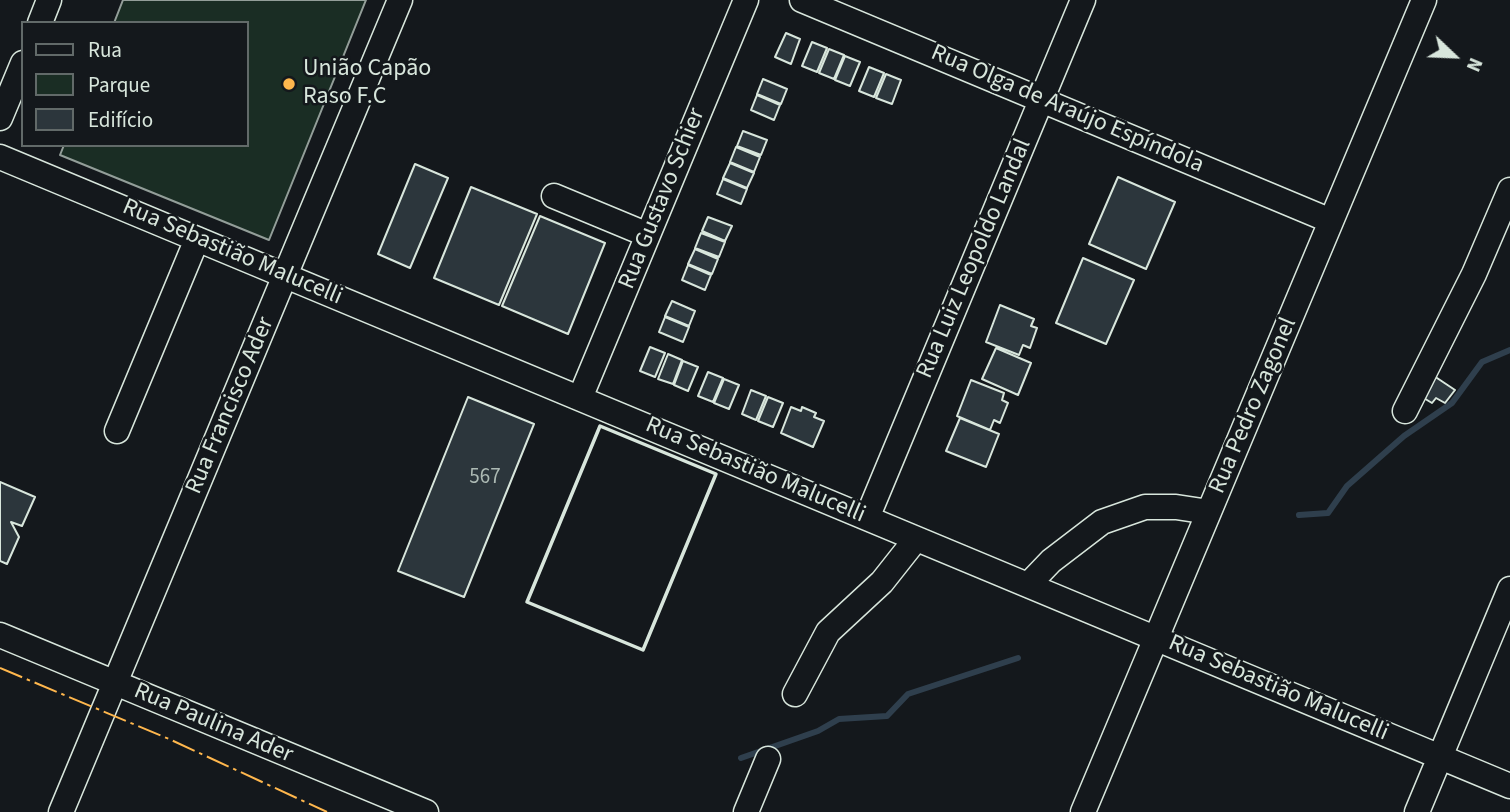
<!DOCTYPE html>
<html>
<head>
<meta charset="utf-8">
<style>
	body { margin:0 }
	#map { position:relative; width:1510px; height:812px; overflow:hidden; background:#14181c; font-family:"Source Sans 3",sans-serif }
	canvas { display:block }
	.legend { position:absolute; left:21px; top:21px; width:228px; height:126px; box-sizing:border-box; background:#14181c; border:2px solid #626a69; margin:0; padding:9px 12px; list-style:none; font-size:21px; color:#d8e6dc }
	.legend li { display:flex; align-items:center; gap:14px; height:35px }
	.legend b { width:35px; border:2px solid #626a69 }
	.north { position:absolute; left:1419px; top:21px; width:70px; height:70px; -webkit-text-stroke:5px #14181c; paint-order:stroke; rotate:113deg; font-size:19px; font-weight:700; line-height:28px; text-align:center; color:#d8e6dc }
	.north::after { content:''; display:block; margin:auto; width:24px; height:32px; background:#d8e6dc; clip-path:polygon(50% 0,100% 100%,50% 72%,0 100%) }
</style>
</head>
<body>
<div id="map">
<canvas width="1510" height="812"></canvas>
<ul class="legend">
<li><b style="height:9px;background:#14181c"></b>Rua</li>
<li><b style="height:19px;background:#1a2d24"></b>Parque</li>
<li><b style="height:19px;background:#2c363c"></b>Edifício</li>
</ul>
<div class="north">N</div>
</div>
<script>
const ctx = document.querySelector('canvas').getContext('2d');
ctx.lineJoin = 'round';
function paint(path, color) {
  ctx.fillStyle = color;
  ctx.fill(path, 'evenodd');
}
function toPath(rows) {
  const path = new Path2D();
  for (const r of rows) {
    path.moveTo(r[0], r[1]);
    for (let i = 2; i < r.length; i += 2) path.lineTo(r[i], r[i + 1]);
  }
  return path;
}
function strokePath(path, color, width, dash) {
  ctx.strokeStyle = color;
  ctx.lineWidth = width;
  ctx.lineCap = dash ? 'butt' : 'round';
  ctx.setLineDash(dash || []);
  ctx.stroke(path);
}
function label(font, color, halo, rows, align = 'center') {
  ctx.font = font + ' "Source Sans 3",sans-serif';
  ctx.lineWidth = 5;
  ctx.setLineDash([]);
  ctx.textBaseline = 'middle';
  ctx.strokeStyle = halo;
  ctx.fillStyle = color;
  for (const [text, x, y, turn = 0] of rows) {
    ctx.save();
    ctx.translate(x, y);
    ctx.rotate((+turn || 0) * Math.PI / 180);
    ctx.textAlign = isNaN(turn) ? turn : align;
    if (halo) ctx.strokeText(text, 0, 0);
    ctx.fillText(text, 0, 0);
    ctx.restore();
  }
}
const green = toPath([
	[123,0,366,0,269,240,60,155,64,145,247,145,247,23,114,23,123,0]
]);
paint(green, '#1a2d24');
strokePath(green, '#939e99', 2);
strokePath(toPath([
	[1299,515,1328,513,1347,486,1404,436,1452,403,1482,362,1510,350],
	[741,758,818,731,839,719,887,716,908,694,1018,658]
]), '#2f3f4d', 6);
const building = toPath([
	[786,33,800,39,791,64,775,57,786,33],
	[812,42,827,48,817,72,802,66,812,42],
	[829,49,844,55,834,79,819,73,829,49],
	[845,56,860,62,850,86,835,80,845,56],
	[869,67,884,73,874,97,859,91,869,67],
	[886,74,901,80,892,104,876,98,886,74],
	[763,79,787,89,781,104,757,94,763,79],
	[757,95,780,105,774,120,751,110,757,95],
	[743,131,767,140,761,155,737,146,743,131],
	[736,147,760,157,754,172,730,162,736,147],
	[730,163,754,173,747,188,723,178,730,163],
	[415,164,448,178,410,268,378,254,415,164],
	[1118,177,1175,202,1146,269,1089,244,1118,177],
	[723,179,747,189,741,204,717,194,723,179],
	[471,187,537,214,499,305,434,278,471,187],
	[540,216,605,243,568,334,502,306,540,216],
	[708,217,732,226,725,241,702,231,708,217],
	[701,233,725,242,719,257,695,248,701,233],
	[695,249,718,259,712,274,688,264,695,249],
	[1083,258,1134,280,1106,344,1056,323,1083,258],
	[688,265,711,275,705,290,682,280,688,265],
	[672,301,695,311,689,326,665,316,672,301],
	[1000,305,1034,319,1031,326,1037,328,1030,348,1023,345,1019,355,986,342,1000,305],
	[665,317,689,327,683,342,659,332,665,317],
	[650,347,665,353,655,377,640,371,650,347],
	[996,348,1031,363,1018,395,982,379,996,348],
	[668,354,682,360,673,384,658,379,668,354],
	[683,361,698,367,688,391,674,385,683,361],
	[708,372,723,378,713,402,698,396,708,372],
	[1434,376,1455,390,1445,403,1436,398,1432,403,1422,397,1434,376],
	[724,379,739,385,729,409,714,403,724,379],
	[971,380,1004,393,1002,400,1008,403,1000,423,994,420,990,430,957,416,971,380],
	[751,390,766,396,756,420,742,414,751,390],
	[468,397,534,424,464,597,398,571,468,397],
	[768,397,783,403,773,427,758,421,768,397],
	[791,407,801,411,802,407,816,413,814,417,824,421,813,447,781,433,791,407],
	[960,418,999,434,986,467,946,451,960,418],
	[0,482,35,497,22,526,11,522,19,537,7,564,0,561,0,482]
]);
paint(building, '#2c363c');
strokePath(building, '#d8e6dc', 2);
const minor = toPath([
	[802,0,1331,221],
	[40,23,49,0],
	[0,118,23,63],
	[0,157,1510,786],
	[554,196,648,235],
	[580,398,746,0],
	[1405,411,1474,274,1510,190],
	[117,431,197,239],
	[867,518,1083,0],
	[1028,585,1051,561,1102,522,1145,507,1176,507,1209,512],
	[0,635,426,812],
	[795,694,828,632,882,582,916,539],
	[61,812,400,0],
	[746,812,768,759],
	[1083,812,1424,0],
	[1417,812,1510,589]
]);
strokePath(minor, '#d8e6dc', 27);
strokePath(minor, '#14181c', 24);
strokePath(toPath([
	[600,426,716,474,643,650,527,602,600,426]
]), '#d8e6dc', 3.5);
strokePath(toPath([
	[0,668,169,739,327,812]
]), '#ffb74d', 2, [24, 5, 3.5, 5]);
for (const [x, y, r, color] of [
	[289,84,7,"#ffb74d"]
]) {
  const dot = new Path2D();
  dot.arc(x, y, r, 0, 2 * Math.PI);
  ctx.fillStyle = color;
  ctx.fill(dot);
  strokePath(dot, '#14181c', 2.5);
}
label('21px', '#adbab4', null, [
	["567",485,478]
]);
label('24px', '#d8e6dc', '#14181c', [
	["União Capão",303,70],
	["Raso F.C",303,98]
], 'left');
label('24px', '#d8e6dc', '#14181c', [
	["Rua Olga de Araújo Espíndola",1067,110,23],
	["Rua Gustavo Schier",663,199,-68],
	["Rua Sebastião Malucelli",232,253,23],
	["Rua Luiz Leopoldo Landal",975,259,-67],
	["Rua Francisco Ader",231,406,-67],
	["Rua Pedro Zagonel",1254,406,-67],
	["Rua Sebastião Malucelli",755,471,23],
	["Rua Sebastião Malucelli",1278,689,23],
	["Rua Paulina Ader",213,724,23]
]);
</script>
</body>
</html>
